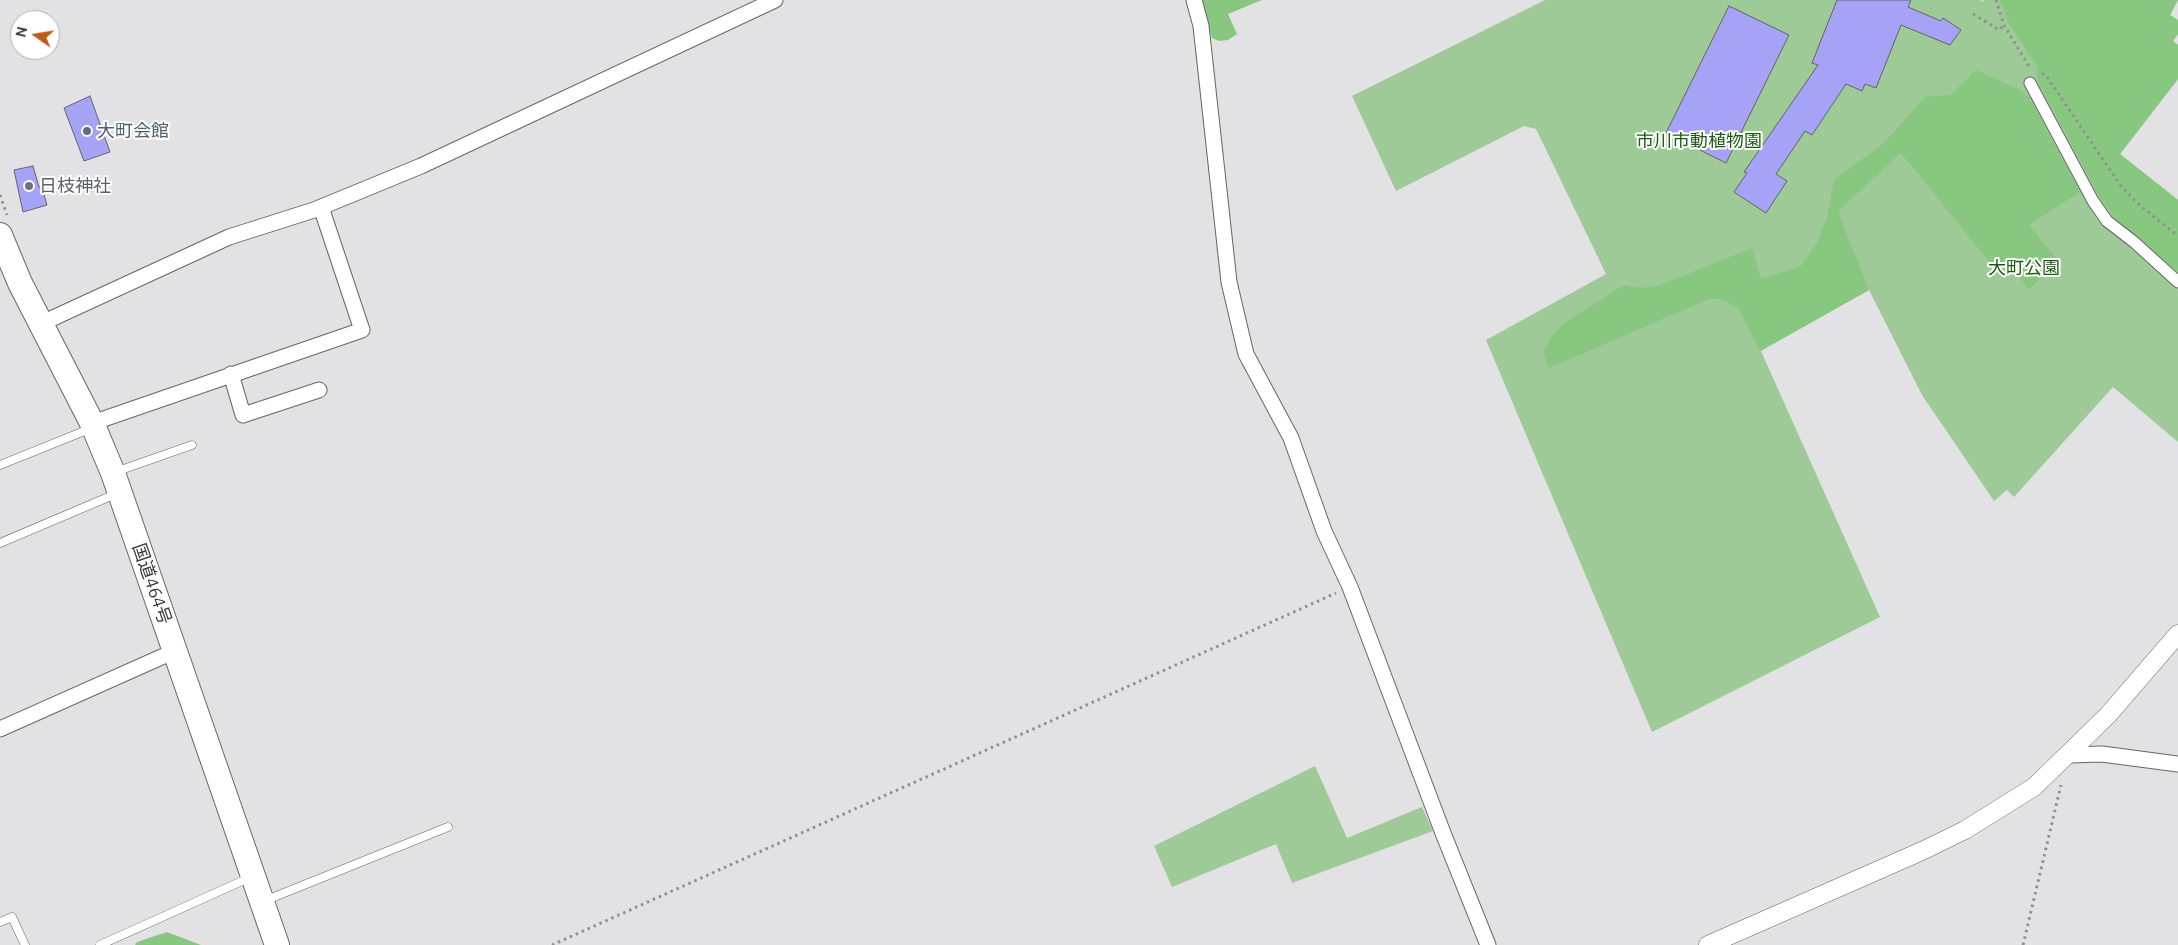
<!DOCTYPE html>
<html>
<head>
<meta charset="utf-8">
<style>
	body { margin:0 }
	#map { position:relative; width:2178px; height:945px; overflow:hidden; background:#e2e2e4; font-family:Ubuntu,sans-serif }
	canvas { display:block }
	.north { position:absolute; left:10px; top:10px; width:50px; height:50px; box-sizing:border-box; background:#fff; border:1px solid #afafb0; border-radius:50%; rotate:283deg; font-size:14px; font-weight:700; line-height:20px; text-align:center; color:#383839 }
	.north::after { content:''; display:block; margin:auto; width:18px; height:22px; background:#bd5d19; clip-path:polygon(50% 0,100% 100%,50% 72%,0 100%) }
</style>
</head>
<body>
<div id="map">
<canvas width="2178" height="945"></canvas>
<div class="north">N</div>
</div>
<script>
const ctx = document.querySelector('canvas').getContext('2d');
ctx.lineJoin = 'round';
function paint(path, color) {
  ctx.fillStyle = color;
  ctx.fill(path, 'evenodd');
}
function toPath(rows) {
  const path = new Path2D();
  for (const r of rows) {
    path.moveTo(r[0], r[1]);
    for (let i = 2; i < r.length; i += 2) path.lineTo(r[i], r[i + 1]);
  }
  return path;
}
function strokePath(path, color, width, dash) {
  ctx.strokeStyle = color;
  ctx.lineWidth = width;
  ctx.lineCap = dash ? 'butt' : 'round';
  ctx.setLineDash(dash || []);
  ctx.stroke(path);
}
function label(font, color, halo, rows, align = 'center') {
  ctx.font = font + ' Ubuntu,"Noto Sans JP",sans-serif';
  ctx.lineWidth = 4;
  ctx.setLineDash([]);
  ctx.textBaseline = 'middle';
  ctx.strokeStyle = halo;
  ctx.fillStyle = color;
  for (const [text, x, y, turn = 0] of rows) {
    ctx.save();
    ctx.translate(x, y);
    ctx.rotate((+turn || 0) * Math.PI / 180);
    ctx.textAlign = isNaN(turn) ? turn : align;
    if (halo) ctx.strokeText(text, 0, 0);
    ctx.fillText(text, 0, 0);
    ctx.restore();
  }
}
paint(toPath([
	[1545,0,1981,0,1982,2,1984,0,2178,0,2170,15,2178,20,2178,34,2173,41,2178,45,2178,79,2120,154,2178,200,2178,442,2113,387,2014,497,2007,490,1994,501,1922,395,1869,290,1761,351,1880,617,1652,732,1486,340,1606,274,1536,129,1524,126,1396,191,1352,96],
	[1911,133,1902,152,1843,207],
	[1315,766,1347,838,1422,807,1433,831,1292,883,1276,844,1172,887,1154,846]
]), '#9dca96');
paint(toPath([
	[1202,0,1262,0,1228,14,1237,34,1228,40,1219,41,1212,38],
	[2000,0,2178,0,2170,15,2178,20,2178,34,2173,41,2178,45,2178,79,2120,154,2178,200,2178,272,2121,225,2100,198,2037,79,2038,68,2008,22],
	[1976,70,2020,90,2029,97,2080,192,2029,225,2059,262,2029,289,2006,261,1996,270,1901,153,1838,212,1869,290,1760,351,1738,308,1720,299,1709,299,1549,368,1543,353,1549,340,1563,324,1624,285,1643,288,1658,286,1752,248,1761,279,1801,266,1817,243,1827,218,1834,180,1884,143,1925,97,1950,95],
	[167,932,201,945,135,945,137,942]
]), '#88c77f');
const building = toPath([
	[1837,0,1911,0,1908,7,1941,21,1943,18,1961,30,1950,45,1901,25,1876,88,1865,84,1862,91,1846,84,1812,135,1805,131,1776,174,1787,181,1766,213,1734,192,1747,173,1744,172,1818,65,1812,63,1837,0],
	[1729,6,1789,35,1726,163,1666,133,1729,6],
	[90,96,110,152,84,161,64,108,90,96],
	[33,166,39,187,42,187,47,205,23,212,14,170,33,166]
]);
paint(building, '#a6a2f6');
strokePath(building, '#646465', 1);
const service = toPath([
	[0,465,82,432,89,426],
	[115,472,192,445],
	[0,543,118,493],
	[264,901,448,827],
	[0,922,12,917,25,945],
	[100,945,251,877]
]);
const pedestrian = toPath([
	[2030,83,2093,201,2107,221,2134,242,2178,282]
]);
const minor = toPath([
	[1194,0,1201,26,1229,282,1246,354,1291,438,1324,531,1350,587,1443,833,1488,945],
	[40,324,229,237,314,210,421,166,775,0],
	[231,374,243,415,319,390],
	[92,423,362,330,321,207],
	[0,729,175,651],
	[2069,755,2102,754,2178,764]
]);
const tertiary = toPath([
	[1708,945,1922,851,1965,830,2034,787,2108,715,2178,634]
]);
const trunk = toPath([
	[0,235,20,283,92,423,113,473,277,945]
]);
strokePath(service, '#666667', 9);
strokePath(pedestrian, '#666667', 13);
strokePath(minor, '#666667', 17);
strokePath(tertiary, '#666667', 19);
strokePath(trunk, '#666667', 26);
strokePath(toPath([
	[1996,0,2004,25,2030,68],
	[1973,14,1999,30,2004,25],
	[2042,74,2045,74,2121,186,2137,203,2178,236],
	[0,195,7,215],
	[552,945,1336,593],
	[2023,945,2061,785]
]), '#909091', 3, [2.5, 4]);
strokePath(service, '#fff', 8);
strokePath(pedestrian, '#fff', 11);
strokePath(minor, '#fff', 15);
strokePath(tertiary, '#fff', 18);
strokePath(trunk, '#fff', 24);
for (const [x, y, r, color] of [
	[87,131,5,"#5c6f8a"],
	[29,186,5,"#6b7280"]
]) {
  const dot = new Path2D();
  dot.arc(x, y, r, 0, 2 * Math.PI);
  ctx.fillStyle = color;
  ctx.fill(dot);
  strokePath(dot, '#fff', 2);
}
label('18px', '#4e5e75', '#fff', [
	["大町会館",97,131]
], 'left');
label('18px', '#1c5a13', '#fff', [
	["市川市動植物園",1699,141],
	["大町公園",2024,268]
]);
label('18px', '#5b616d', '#fff', [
	["日枝神社",39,186]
], 'left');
label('18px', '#383839', '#fff', [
	["国道464号",152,584,71]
]);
</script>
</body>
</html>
